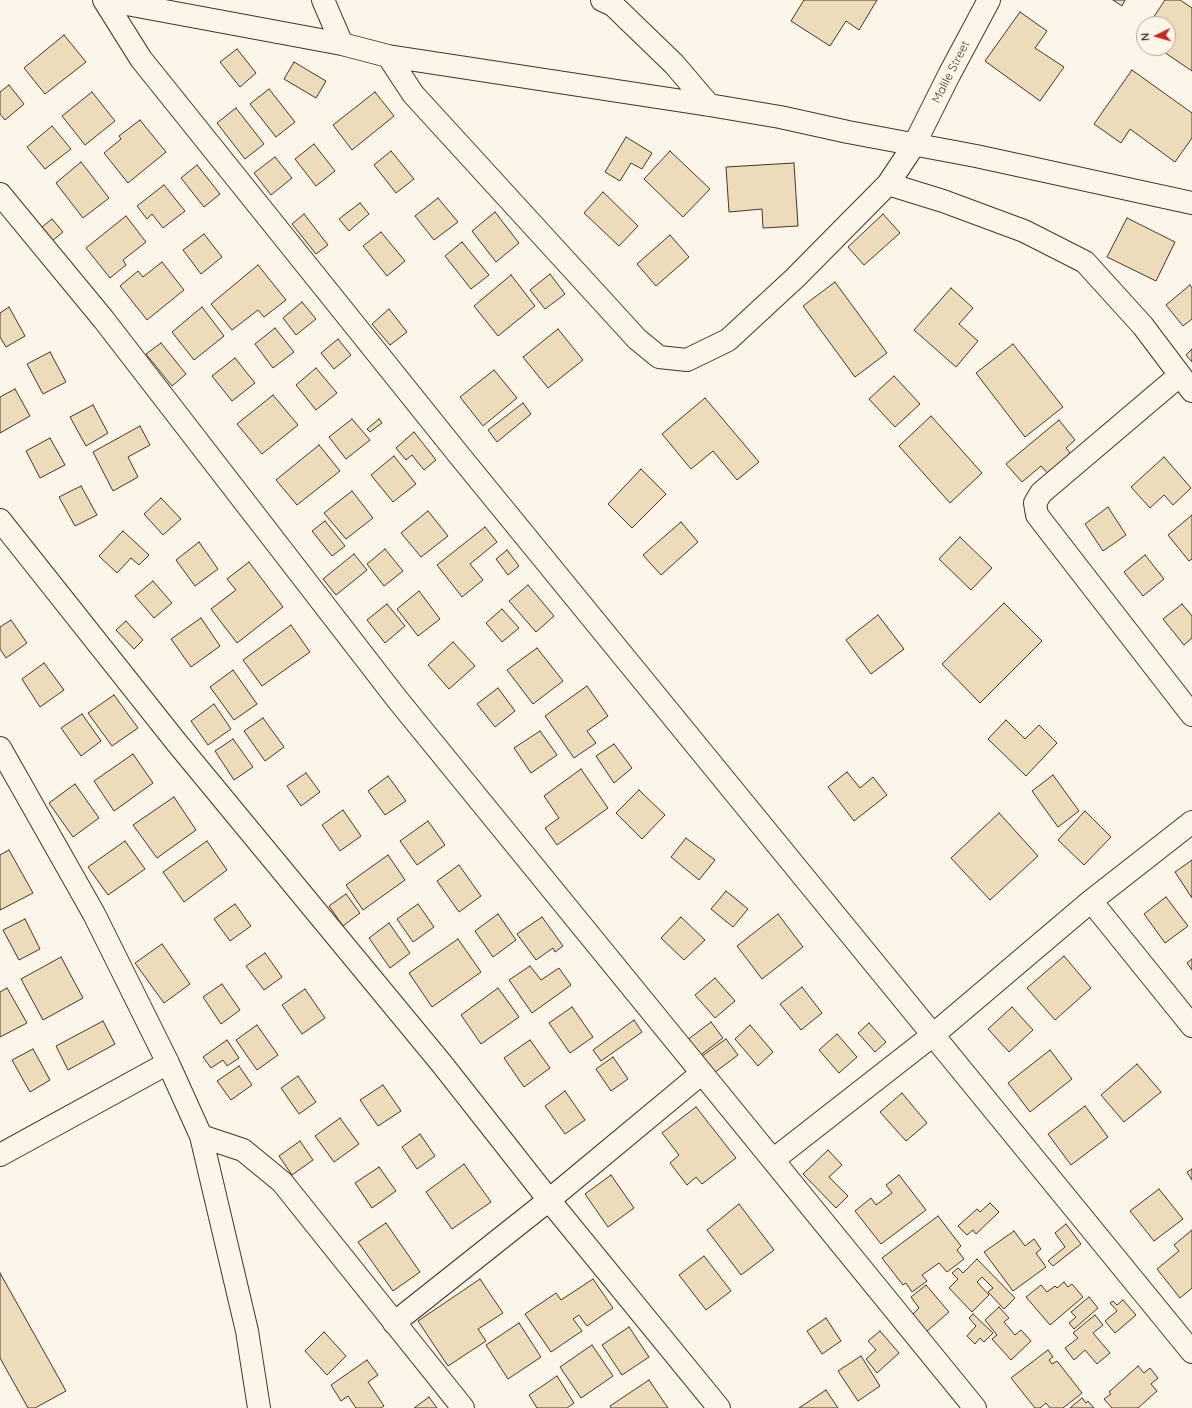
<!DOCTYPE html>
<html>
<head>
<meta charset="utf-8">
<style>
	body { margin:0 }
	#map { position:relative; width:1192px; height:1408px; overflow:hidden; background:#fbf6e9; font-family:Quicksand,sans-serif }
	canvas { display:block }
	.north { position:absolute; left:1136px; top:16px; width:40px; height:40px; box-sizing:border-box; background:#fbf6e9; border:1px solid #b4a999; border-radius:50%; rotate:265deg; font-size:11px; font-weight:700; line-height:16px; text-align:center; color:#4a3520 }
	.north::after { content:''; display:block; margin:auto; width:14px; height:18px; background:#c62828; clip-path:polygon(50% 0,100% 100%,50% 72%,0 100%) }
</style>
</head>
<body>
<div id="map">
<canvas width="1192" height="1408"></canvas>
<div class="north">N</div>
</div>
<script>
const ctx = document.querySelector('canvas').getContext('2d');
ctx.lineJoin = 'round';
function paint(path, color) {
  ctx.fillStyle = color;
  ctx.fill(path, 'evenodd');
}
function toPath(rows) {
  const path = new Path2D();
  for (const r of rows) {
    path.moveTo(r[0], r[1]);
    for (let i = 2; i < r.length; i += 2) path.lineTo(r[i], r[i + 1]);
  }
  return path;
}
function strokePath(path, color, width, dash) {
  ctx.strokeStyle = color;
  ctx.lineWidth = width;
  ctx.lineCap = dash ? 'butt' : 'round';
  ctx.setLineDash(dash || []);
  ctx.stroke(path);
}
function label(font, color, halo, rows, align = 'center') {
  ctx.font = font + ' Quicksand,sans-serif';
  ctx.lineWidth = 3;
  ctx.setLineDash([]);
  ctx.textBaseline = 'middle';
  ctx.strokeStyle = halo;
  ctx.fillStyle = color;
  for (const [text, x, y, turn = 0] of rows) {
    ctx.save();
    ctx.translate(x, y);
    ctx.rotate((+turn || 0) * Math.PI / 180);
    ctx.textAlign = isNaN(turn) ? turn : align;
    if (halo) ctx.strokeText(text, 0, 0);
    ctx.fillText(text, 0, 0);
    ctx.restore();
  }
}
const building = toPath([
	[804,0,877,0,859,30,846,21,830,46,791,21,804,0],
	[1113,0,1125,0,1122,6,1113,0],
	[1165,0,1180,0,1192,8,1192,71,1158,48,1168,48,1168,24,1149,24,1165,0],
	[1020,12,1047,31,1035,48,1064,67,1040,101,985,61,1020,12],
	[64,35,86,62,45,94,24,68,64,35],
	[237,49,256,73,240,87,220,62,237,49],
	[294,62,326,81,316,98,284,79,294,62],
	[1132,70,1192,113,1192,138,1175,162,1130,129,1121,143,1094,124,1132,70],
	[9,85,24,104,5,120,0,114,0,92,9,85],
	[269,89,295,122,276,137,250,104,269,89],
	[92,92,115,121,85,145,62,116,92,92],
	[375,92,394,116,352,150,333,125,375,92],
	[236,108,264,144,245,159,217,123,236,108],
	[140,120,166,152,128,183,104,153,121,139,119,136,140,120],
	[52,126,71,149,45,169,27,147,52,126],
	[626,137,652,153,642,169,631,163,620,181,605,172,626,137],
	[314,144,335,171,316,186,295,159,314,144],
	[391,151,414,179,396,193,374,165,391,151],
	[670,151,710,189,683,217,644,179,670,151],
	[275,157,292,178,271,195,254,173,275,157],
	[81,162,109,198,83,218,56,183,81,162],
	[794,163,798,226,763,228,762,209,729,212,726,167,794,163],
	[197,165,220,194,204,207,181,178,197,165],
	[164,185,185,211,163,228,152,214,147,219,137,206,164,185],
	[603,192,638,226,619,246,584,213,603,192],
	[438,198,458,222,434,240,415,216,438,198],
	[360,203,369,214,349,231,339,219,360,203],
	[495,212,519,243,496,262,472,231,495,212],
	[304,214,328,245,316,254,292,224,304,214],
	[883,214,900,233,864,265,848,247,883,214],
	[126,216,146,242,123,260,126,265,110,278,86,248,126,216],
	[1127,218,1175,242,1156,281,1107,257,1127,218],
	[52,219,63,232,47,245,37,231,52,219],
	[381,232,405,261,387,276,363,246,381,232],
	[204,234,222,257,201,274,183,250,204,234],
	[670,235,689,257,656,286,637,264,670,235],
	[462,242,489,275,471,289,445,256,462,242],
	[162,262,184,290,147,320,120,286,138,271,143,277,162,262],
	[258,265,286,300,264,317,258,310,232,330,211,304,258,265],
	[550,274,565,294,545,309,530,290,550,274],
	[511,275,535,306,498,336,474,306,511,275],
	[835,282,887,353,855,377,803,306,835,282],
	[1190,285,1192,288,1192,319,1183,326,1166,305,1190,285],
	[951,288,973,308,959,324,978,341,956,367,914,330,951,288],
	[302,302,316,319,296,335,283,318,302,302],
	[9,307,25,336,6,347,0,337,0,313,9,307],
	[202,307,224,336,194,360,172,332,202,307],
	[389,309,407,332,390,345,372,324,389,309],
	[275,328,294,352,273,368,255,344,275,328],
	[558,329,583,360,548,388,523,357,558,329],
	[338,339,351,355,334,369,321,353,338,339],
	[161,343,186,374,172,386,146,354,161,343],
	[1013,344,1063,407,1025,437,976,373,1013,344],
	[1192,349,1192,362,1186,355,1192,349],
	[50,352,66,382,43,394,27,364,50,352],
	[235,358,255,383,232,401,212,376,235,358],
	[316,368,337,393,316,410,296,385,316,368],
	[494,370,517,398,483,426,460,397,494,370],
	[894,376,920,404,895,427,869,399,894,376],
	[15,389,30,416,0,433,0,397,15,389],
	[273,395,298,425,262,454,237,424,273,395],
	[705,398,759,462,737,480,713,451,691,469,662,434,705,398],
	[523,403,531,414,497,442,488,430,523,403],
	[93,405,108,433,86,446,70,417,93,405],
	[931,416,982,473,950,503,899,446,931,416],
	[352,419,370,440,346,459,329,437,352,419],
	[379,419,382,423,370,432,367,429,379,419],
	[1059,420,1075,440,1066,448,1074,458,1051,477,1041,466,1022,482,1006,464,1059,420],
	[140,426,150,445,128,457,138,477,113,491,93,452,140,426],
	[414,432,436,460,424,470,412,455,406,460,396,448,414,432],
	[50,438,65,465,40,478,26,451,50,438],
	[319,445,340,471,297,505,276,480,319,445],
	[394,456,416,484,393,502,371,475,394,456],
	[1164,457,1191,488,1173,505,1164,495,1150,508,1131,487,1164,457],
	[641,469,666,494,632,528,608,504,641,469],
	[81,486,97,515,75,526,59,497,81,486],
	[352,491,373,518,346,539,324,513,352,491],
	[161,498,181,519,163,535,144,514,161,498],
	[1108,507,1126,535,1103,551,1085,524,1108,507],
	[428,511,448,536,421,557,401,533,428,511],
	[1192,515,1192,559,1189,561,1168,535,1192,515],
	[325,521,345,546,332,556,312,531,325,521],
	[681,522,698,542,661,575,643,555,681,522],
	[485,527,497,542,470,564,483,580,462,597,437,565,485,527],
	[123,531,149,555,139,565,131,558,117,573,99,556,123,531],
	[960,537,992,568,971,590,939,559,960,537],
	[199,542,218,569,195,586,176,560,199,542],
	[385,549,403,571,384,586,367,564,385,549],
	[507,550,519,566,508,575,496,559,507,550],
	[354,554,367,570,336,595,323,579,354,554],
	[1145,555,1164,579,1143,596,1124,572,1145,555],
	[249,562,283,607,237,643,211,609,236,590,227,579,249,562],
	[153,581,172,603,154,618,135,596,153,581],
	[528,585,554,616,536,632,509,601,528,585],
	[419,591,440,619,418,636,397,609,419,591],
	[1004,603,1042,641,980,703,942,664,1004,603],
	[387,604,405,626,385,643,367,620,387,604],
	[1182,604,1192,616,1192,638,1184,645,1163,619,1182,604],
	[502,609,519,628,502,642,486,623,502,609],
	[878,615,904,649,871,674,846,640,878,615],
	[201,618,220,646,191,667,171,639,201,618],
	[11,620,27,643,6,658,0,649,0,627,11,620],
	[126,621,143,640,134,649,116,630,126,621],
	[291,625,310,652,262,686,243,660,291,625],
	[453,642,475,666,449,689,428,665,453,642],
	[537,648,563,681,533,704,507,670,537,648],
	[44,663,64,690,40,707,22,679,44,663],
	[233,670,257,704,234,720,210,687,233,670],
	[587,686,608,716,587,731,596,743,574,758,545,716,587,686],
	[498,688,515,711,495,727,477,704,498,688],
	[114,695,138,728,112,746,88,713,114,695],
	[214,704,231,729,208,745,191,721,214,704],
	[82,714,101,741,81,756,61,728,82,714],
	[263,718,284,747,265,761,244,731,263,718],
	[1006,720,1025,739,1039,725,1057,743,1026,776,988,739,1006,720],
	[540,731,557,755,531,773,514,748,540,731],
	[233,739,253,767,234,780,215,751,233,739],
	[614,744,632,768,614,783,596,756,614,744],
	[133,754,153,783,114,811,94,781,133,754],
	[581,769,608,808,557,845,545,828,559,818,544,796,581,769],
	[847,772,860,788,873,777,887,795,854,821,828,787,847,772],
	[306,773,320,792,301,806,287,786,306,773],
	[1053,775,1079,811,1058,827,1032,791,1053,775],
	[388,776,406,801,385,815,368,791,388,776],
	[75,784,99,818,73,837,49,803,75,784],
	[639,790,665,815,642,839,616,813,639,790],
	[174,797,196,830,157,858,133,825,174,797],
	[343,810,361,836,340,851,322,825,343,810],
	[1085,811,1111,837,1084,865,1058,840,1085,811],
	[999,813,1038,856,990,900,951,858,999,813],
	[428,821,445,845,417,865,400,841,428,821],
	[686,838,715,860,699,880,671,857,686,838],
	[125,841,145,869,108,895,88,867,125,841],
	[207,841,227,870,184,902,163,872,207,841],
	[9,850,33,893,0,910,0,855,9,850],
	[388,855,405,880,363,910,346,885,388,855],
	[1192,860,1192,898,1175,872,1192,860],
	[459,865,481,896,459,912,437,881,459,865],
	[726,891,748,909,733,927,711,909,726,891],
	[346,894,360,913,343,926,329,906,346,894],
	[1166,897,1188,926,1165,943,1144,914,1166,897],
	[235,904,251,926,230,941,214,919,235,904],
	[418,904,434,927,413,942,397,919,418,904],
	[498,914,516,940,493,957,475,931,498,914],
	[778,914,803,947,762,979,737,946,778,914],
	[542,917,563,946,555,952,553,948,536,960,517,934,542,917],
	[681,917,705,940,684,960,661,938,681,917],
	[25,919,40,949,19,960,3,930,25,919],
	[389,923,410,953,390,968,369,938,389,923],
	[458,939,481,972,432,1007,409,973,458,939],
	[162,944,190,984,164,1003,135,963,162,944],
	[265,953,282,977,264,990,246,966,265,953],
	[1064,956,1091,988,1055,1020,1027,988,1064,956],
	[61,957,83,998,43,1020,21,979,61,957],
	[1192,959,1192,970,1187,963,1192,959],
	[530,966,541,980,559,968,571,985,532,1013,509,980,530,966],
	[715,978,735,1001,715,1018,695,995,715,978],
	[222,984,240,1010,221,1024,203,997,222,984],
	[802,987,822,1013,801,1030,780,1004,802,987],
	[7,988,27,1023,0,1037,0,992,7,988],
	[498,988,519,1017,481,1044,461,1015,498,988],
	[305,989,325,1018,302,1034,282,1005,305,989],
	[572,1007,593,1037,570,1053,549,1023,572,1007],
	[1012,1007,1033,1030,1009,1052,988,1029,1012,1007],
	[634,1020,642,1032,601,1061,593,1050,634,1020],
	[103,1021,115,1044,68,1070,56,1046,103,1021],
	[711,1022,723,1038,694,1060,682,1044,711,1022],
	[869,1023,886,1042,875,1052,858,1033,869,1023],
	[257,1025,278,1055,257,1070,236,1040,257,1025],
	[750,1025,773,1052,758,1066,735,1039,750,1025],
	[837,1034,857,1057,839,1073,819,1050,837,1034],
	[726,1039,738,1055,714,1073,702,1056,726,1039],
	[227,1040,239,1058,227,1066,223,1060,211,1068,203,1057,227,1040],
	[530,1040,550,1068,524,1087,504,1058,530,1040],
	[33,1049,50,1080,30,1092,12,1060,33,1049],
	[1050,1050,1072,1079,1030,1112,1008,1083,1050,1050],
	[613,1057,628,1079,611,1091,596,1069,613,1057],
	[1137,1064,1161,1092,1124,1122,1101,1095,1137,1064],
	[239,1066,252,1085,231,1100,217,1081,239,1066],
	[298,1076,316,1102,299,1114,281,1088,298,1076],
	[383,1085,401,1111,378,1126,360,1100,383,1085],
	[565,1091,585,1120,565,1134,545,1106,565,1091],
	[902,1093,927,1123,906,1141,880,1112,902,1093],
	[1085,1106,1108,1137,1071,1165,1048,1134,1085,1106],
	[696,1107,736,1158,702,1184,696,1177,687,1185,670,1163,679,1155,662,1133,696,1107],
	[340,1118,359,1144,334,1162,315,1136,340,1118],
	[420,1134,435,1156,417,1169,402,1147,420,1134],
	[300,1141,313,1160,292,1175,279,1156,300,1141],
	[828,1150,842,1165,829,1177,848,1196,836,1208,803,1174,828,1150],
	[464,1164,491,1202,452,1229,426,1192,464,1164],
	[379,1167,396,1191,372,1208,355,1183,379,1167],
	[1192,1169,1192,1180,1187,1172,1192,1169],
	[611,1175,634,1208,608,1227,585,1194,611,1175],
	[899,1175,926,1210,881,1244,855,1211,871,1198,876,1205,892,1193,886,1185,899,1175],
	[1159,1189,1183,1219,1154,1241,1130,1211,1159,1189],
	[990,1203,999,1212,976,1234,973,1230,967,1235,958,1226,977,1209,980,1212,990,1203],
	[739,1204,774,1250,741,1275,707,1230,739,1204],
	[938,1216,961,1246,957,1250,964,1259,947,1272,939,1263,922,1275,927,1281,912,1292,906,1283,903,1285,882,1258,938,1216],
	[386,1223,420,1272,393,1291,358,1242,386,1223],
	[1066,1224,1081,1244,1053,1266,1048,1261,1065,1247,1055,1233,1066,1224],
	[1192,1230,1192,1288,1180,1298,1157,1269,1179,1251,1174,1245,1192,1230],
	[1014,1231,1025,1246,1034,1239,1041,1249,1036,1253,1046,1267,1013,1291,984,1252,1014,1231],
	[704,1256,731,1291,706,1310,679,1275,704,1256],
	[977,1259,1015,1298,1004,1309,988,1292,993,1288,982,1277,977,1282,989,1295,972,1312,949,1288,958,1279,952,1273,958,1268,963,1273,977,1259],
	[0,1273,66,1391,35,1408,28,1408,0,1358,0,1273],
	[480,1279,503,1313,478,1329,486,1341,448,1366,418,1321,480,1279],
	[593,1279,613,1308,587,1326,579,1315,573,1319,582,1331,551,1352,525,1314,556,1293,561,1300,593,1279],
	[1064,1282,1068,1287,1072,1284,1083,1297,1050,1325,1026,1297,1041,1285,1047,1292,1055,1286,1057,1288,1064,1282],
	[926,1285,949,1312,926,1332,912,1315,919,1308,911,1297,926,1285],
	[1089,1297,1098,1308,1074,1329,1069,1323,1076,1317,1071,1312,1089,1297],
	[1123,1300,1136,1315,1115,1333,1105,1321,1117,1311,1110,1303,1113,1301,1117,1305,1123,1300],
	[999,1307,1009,1318,1004,1322,1015,1335,1021,1330,1031,1341,1011,1360,992,1339,997,1335,985,1320,999,1307],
	[973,1314,993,1333,984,1342,980,1338,975,1344,967,1336,976,1326,969,1318,973,1314],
	[1095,1315,1103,1325,1093,1333,1110,1353,1097,1364,1085,1350,1074,1360,1065,1348,1078,1338,1073,1333,1095,1315],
	[826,1318,841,1341,822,1354,807,1331,826,1318],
	[519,1323,541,1357,508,1379,486,1345,519,1323],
	[629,1327,649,1357,622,1375,602,1345,629,1327],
	[880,1331,899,1353,877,1373,866,1359,876,1350,868,1341,880,1331],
	[324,1332,346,1356,327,1375,305,1351,324,1332],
	[592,1345,613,1376,581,1398,560,1367,592,1345],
	[1048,1350,1053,1357,1049,1360,1052,1364,1057,1361,1082,1393,1063,1408,1050,1408,1046,1403,1040,1408,1035,1408,1011,1378,1048,1350],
	[861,1356,880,1386,858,1401,838,1371,861,1356],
	[367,1360,378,1375,368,1382,384,1406,381,1408,356,1408,348,1396,341,1401,331,1385,367,1360],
	[1138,1366,1144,1373,1150,1368,1158,1378,1151,1384,1157,1391,1138,1408,1112,1408,1104,1399,1111,1394,1109,1392,1138,1366],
	[557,1376,574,1403,567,1408,537,1408,529,1395,557,1376],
	[649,1380,668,1408,611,1408,610,1406,649,1380],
	[826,1390,838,1408,799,1408,826,1390],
	[429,1397,437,1408,414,1408,429,1397],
	[1082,1398,1086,1403,1088,1401,1094,1408,1070,1408,1082,1398]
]);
paint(building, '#ecdcbc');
strokePath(building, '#4a3520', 1);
const minor = toPath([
	[104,0,141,59,459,455,1192,1352],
	[105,0,342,44,388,56,709,105,780,117,848,132,976,156,1192,203],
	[323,0,342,44],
	[602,0,613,5,674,64,709,105],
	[388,56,413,94,637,339,659,357,687,360,728,340,795,278,888,184,914,145,949,75,989,0],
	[888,184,943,201,1024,231,1085,262,1143,326,1192,391],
	[0,194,104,320,397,699,975,1408],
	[1180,375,1041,493,1035,503,1037,515,1192,715],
	[0,520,177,743,442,1064,549,1200,719,1408],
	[0,748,94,914,168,1063,201,1136,247,1331,259,1408],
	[1091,901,1192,1026],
	[201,1136,243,1150,282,1182,463,1408],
	[0,1155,168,1063],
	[773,1160,933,1035,1091,901,1192,822],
	[394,1323,549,1200,702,1073]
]);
strokePath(minor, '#4a3520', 24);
strokePath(minor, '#fbf6e9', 22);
label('12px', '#4a3520', '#fbf6e9', [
	["Malile Street",951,72,-63]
]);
</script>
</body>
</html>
